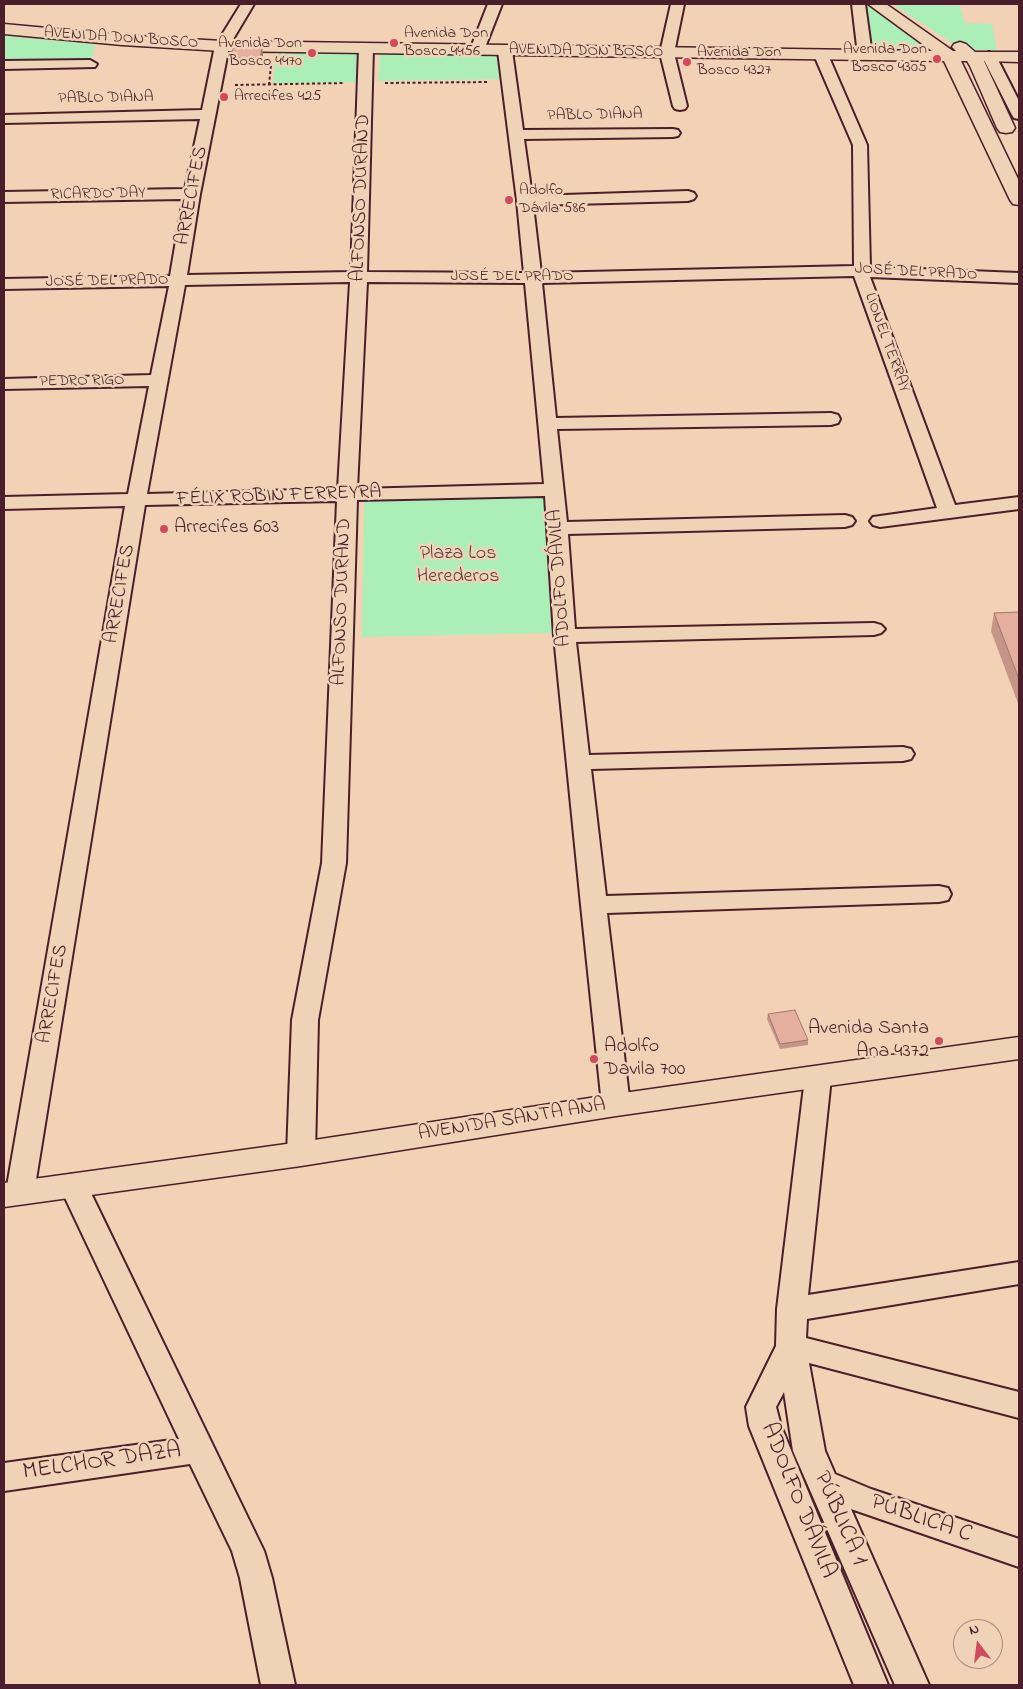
<!DOCTYPE html>
<html>
<head>
<meta charset="utf-8">
<style>
	body { margin:0 }
	#map { position:relative; width:1023px; height:1689px; overflow:hidden; background:#f2d1b5; font-family:"Indie Flower",sans-serif }
	canvas { display:block }
	.frame { position:absolute; inset:0; border:5px solid #4a1f2b; pointer-events:none }
	.north { position:absolute; left:953px; top:1619px; width:50px; height:50px; box-sizing:border-box; background:#efd3b6; border:1px solid #ad8b7e; border-radius:50%; rotate:345deg; font-size:14px; font-weight:700; line-height:20px; text-align:center; color:#4a1f2b }
	.north::after { content:''; display:block; margin:auto; width:18px; height:22px; background:#d1495b; clip-path:polygon(50% 0,100% 100%,50% 72%,0 100%) }
</style>
</head>
<body>
<div id="map">
<canvas width="1023" height="1689"></canvas>
<div class="frame"></div>
<div class="north">N</div>
</div>
<script>
const ctx = document.querySelector('canvas').getContext('2d');
ctx.lineJoin = 'round';
function paint(path, color) {
  ctx.fillStyle = color;
  ctx.fill(path, 'evenodd');
}
function toPath(rows) {
  const path = new Path2D();
  for (const r of rows) {
    path.moveTo(r[0], r[1]);
    for (let i = 2; i < r.length; i += 2) path.lineTo(r[i], r[i + 1]);
  }
  return path;
}
function strokePath(path, color, width, dash) {
  ctx.strokeStyle = color;
  ctx.lineWidth = width;
  ctx.lineCap = dash ? 'butt' : 'round';
  ctx.setLineDash(dash || []);
  ctx.stroke(path);
}
function label(font, color, halo, rows, align = 'center') {
  ctx.font = font + ' "Indie Flower",sans-serif';
  ctx.lineWidth = 5;
  ctx.setLineDash([]);
  ctx.textBaseline = 'middle';
  ctx.strokeStyle = halo;
  ctx.fillStyle = color;
  for (const [text, x, y, turn = 0] of rows) {
    ctx.save();
    ctx.translate(x, y);
    ctx.rotate((+turn || 0) * Math.PI / 180);
    ctx.textAlign = isNaN(turn) ? turn : align;
    if (halo) ctx.strokeText(text, 0, 0);
    ctx.fillText(text, 0, 0);
    ctx.restore();
  }
}
paint(toPath([
	[866,4,871,4,938,50,870,49],
	[892,4,959,4,965,23,992,24,997,50,963,50],
	[4,36,95,44,92,60,4,61],
	[358,52,357,82,273,84,276,53],
	[380,52,498,53,500,79,378,81],
	[543,497,558,633,362,637,364,499]
]), '#aceeb8');
const minor = toPath([
	[241,4,254,4,229,46,200,194,187,275,351,272,359,48,366,44,373,48,367,272,524,273,517,201,498,51,505,47,512,51,523,130,673,129,678,130,680,133,678,136,673,137,524,139,532,196,688,191,694,193,696,196,694,199,688,201,533,205,541,273,854,266,853,145,814,55,821,51,828,55,867,145,870,267,1019,273,1019,283,870,277,955,505,1019,497,1019,509,880,527,873,525,870,521,873,517,937,508,854,276,542,283,556,418,831,413,838,415,840,419,838,423,831,425,557,429,567,522,845,515,852,517,855,521,852,525,845,527,568,534,575,629,874,623,881,625,885,629,881,633,874,635,576,642,589,755,903,747,911,749,914,754,911,759,903,761,591,769,606,896,939,886,948,888,951,894,948,900,939,902,607,913,630,1105,626,1112,616,1115,606,1112,602,1105,581,905,554,636,545,496,357,500,346,863,318,1020,315,1154,311,1161,301,1164,291,1161,287,1154,292,1020,322,863,337,501,145,505,34,1192,30,1200,20,1203,10,1200,6,1192,125,506,4,509,4,497,128,494,149,386,4,389,4,379,151,375,169,286,4,289,4,279,170,276,183,199,4,202,4,192,185,189,200,119,4,123,4,115,202,110,215,46,241,4],
	[350,282,338,489,147,494,185,285,350,282],
	[367,282,525,283,544,484,357,489,367,282],
	[488,4,502,4,484,50,482,53,472,53,470,50,488,4],
	[671,4,684,4,674,53,687,106,685,109,680,110,675,109,673,106,660,53,671,4],
	[852,4,865,4,872,55,870,58,865,59,858,55,852,4],
	[989,52,996,56,1019,101,1019,119,1014,118,1012,115,982,56,989,52],
	[90,60,97,64,95,67,4,69,4,61,90,60],
	[818,1068,827,1071,831,1078,808,1295,1019,1262,1019,1284,807,1319,806,1338,1019,1392,1019,1418,809,1363,825,1451,835,1474,871,1489,1019,1539,1019,1567,851,1509,929,1685,895,1685,793,1451,784,1392,776,1407,781,1426,888,1685,854,1685,749,1426,746,1407,776,1346,777,1309,805,1078,809,1071,818,1068],
	[73,1174,83,1177,87,1185,264,1551,272,1578,295,1685,261,1685,240,1578,232,1551,190,1464,4,1491,4,1463,179,1439,59,1185,63,1177,73,1174]
]);
const secondary = toPath([
	[868,4,886,4,953,51,956,51,952,47,954,44,960,42,966,44,975,52,1019,52,1019,62,984,61,1015,128,1012,132,1006,133,1000,132,997,128,970,66,967,61,961,61,1019,181,1019,205,1013,204,1010,200,944,61,222,51,122,45,4,34,4,24,122,35,222,41,932,51,868,4]
]);
const primary = toPath([
	[1019,1037,1019,1059,616,1116,301,1166,4,1207,4,1183,301,1142,616,1094,1019,1037]
]);
strokePath(minor, '#4a1f2b', 4);
strokePath(secondary, '#4a1f2b', 3);
strokePath(primary, '#4a1f2b', 3);
strokePath(toPath([
	[385,83,489,82],
	[235,85,344,83],
	[269,85,271,65]
]), '#4a1f2b', 2, [3, 2.5]);
paint(minor, '#efd3b6');
paint(secondary, '#efd3b6');
paint(primary, '#efd3b6');
paint(toPath([
	[262,48,263,55,261,66,232,66,231,58],
	[1019,612,1019,706,991,631,994,613],
	[768,1014,808,1040,808,1045,780,1049,767,1019]
]), '#c59688');
paint(toPath([
	[262,48,263,55,261,66,260,58]
]), '#a07a6f');
const building = toPath([
	[233,48,262,48,260,58,231,58,233,48],
	[1019,612,1019,679,994,613,1019,612],
	[795,1010,808,1040,780,1044,768,1014,795,1010]
]);
paint(building, '#e5af9e');
strokePath(building, '#a07a6f', 1);
for (const [x, y, r, color] of [
	[394,43,5,"#d1495b"],
	[312,53,5,"#d1495b"],
	[937,59,5,"#d1495b"],
	[687,62,5,"#d1495b"],
	[224,97,5,"#d1495b"],
	[509,200,5,"#d1495b"],
	[164,529,5,"#d1495b"],
	[939,1041,5,"#d1495b"],
	[594,1059,5,"#d1495b"]
]) {
  const dot = new Path2D();
  dot.arc(x, y, r, 0, 2 * Math.PI);
  ctx.fillStyle = color;
  ctx.fill(dot);
  strokePath(dot, '#efd3b6', 2);
}
label('16px', '#4a1f2b', '#efd3b6', [
	["Avenida Don",404,34],
	["Bosco 4456",404,52],
	["Avenida Don",302,44,"right"],
	["Bosco 4470",302,62,"right"],
	["Avenida Don",927,50,"right"],
	["Bosco 4305",927,68,"right"],
	["Avenida Don",697,53],
	["Bosco 4327",697,71],
	["Arrecifes 425",234,97],
	["Adolfo",519,191],
	["Dávila 586",519,209]
], 'left');
label('16px', '#4a1f2b', '#efd3b6', [
	["AVENIDA DON BOSCO",121,39,4],
	["AVENIDA DON BOSCO",586,52,1],
	["PABLO DIANA",106,99,-1],
	["PABLO DIANA",595,116,-1],
	["RICARDO DAY",98,195,-1],
	["JOSÉ DEL PRADO",916,273,3],
	["JOSÉ DEL PRADO",512,277],
	["JOSÉ DEL PRADO",107,282,-1],
	["LIONEL TERRAY",886,343,70],
	["PEDRO RIGO",82,382,-1]
]);
label('20px', '#4a1f2b', '#efd3b6', [
	["ARRECIFES",193,196,-79],
	["ALFONSO DURAND",362,198,-88],
	["FÉLIX ROBIN FERREYRA",279,497,-2],
	["ADOLFO DÁVILA",561,578,-94],
	["ARRECIFES",121,594,-80],
	["ALFONSO DURAND",343,602,-88],
	["ARRECIFES",54,994,-80],
	["AVENIDA SANTA ANA",512,1121,-9]
]);
label('20px', '#4a1f2b', '#efd3b6', [
	["Arrecifes 603",174,529],
	["Avenida Santa",929,1030,"right"],
	["Ana 4372",929,1053,"right"],
	["Adolfo",604,1048],
	["Davila 700",604,1071]
], 'left');
label('20px', '#593e40', '#efd3b6', [
	["Plaza Los",458,555],
	["Herederos",458,578]
]);
label('24px', '#4a1f2b', '#efd3b6', [
	["MELCHOR DAZA",102,1463,-8],
	["ADOLFO DÁVILA",797,1501,68],
	["PÚBLICA 1",839,1519,66],
	["PÚBLICA C",921,1520,19]
]);
</script>
</body>
</html>
